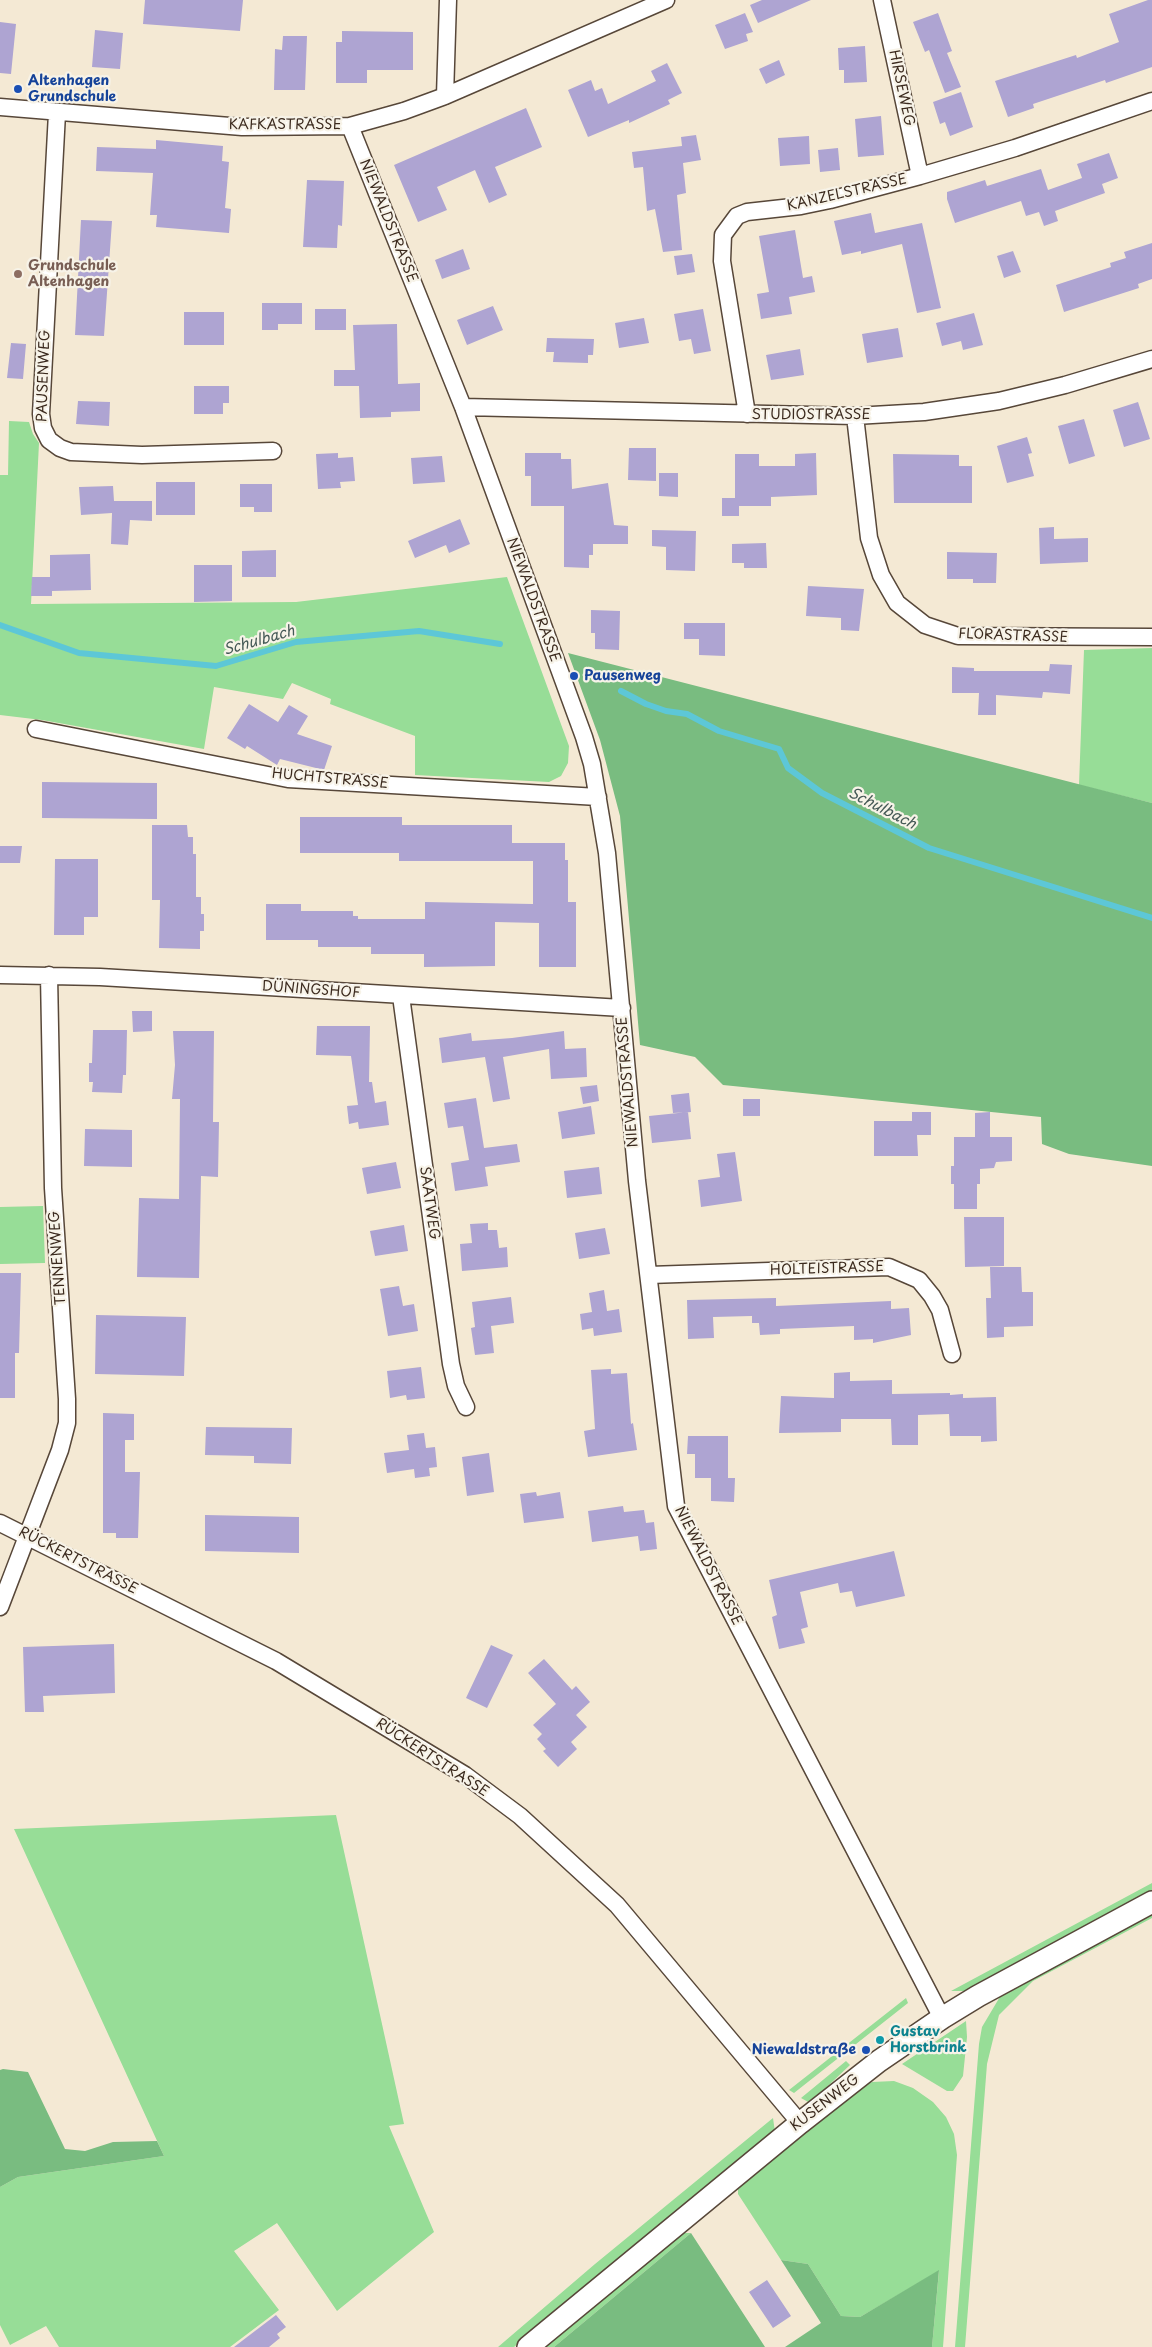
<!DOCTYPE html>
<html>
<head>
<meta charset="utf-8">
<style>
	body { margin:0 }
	canvas { display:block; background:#f4e9d4 }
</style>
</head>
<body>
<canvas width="1152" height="2347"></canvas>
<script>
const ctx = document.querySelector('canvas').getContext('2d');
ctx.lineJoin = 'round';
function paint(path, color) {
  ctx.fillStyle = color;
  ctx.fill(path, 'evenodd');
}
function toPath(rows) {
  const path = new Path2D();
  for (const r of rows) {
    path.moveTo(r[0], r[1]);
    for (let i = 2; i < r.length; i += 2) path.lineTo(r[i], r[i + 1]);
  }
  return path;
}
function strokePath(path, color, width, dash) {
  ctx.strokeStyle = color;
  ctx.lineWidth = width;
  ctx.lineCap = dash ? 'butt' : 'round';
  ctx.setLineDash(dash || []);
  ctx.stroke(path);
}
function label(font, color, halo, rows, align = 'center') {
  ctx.font = font + ' "Playpen Sans",sans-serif';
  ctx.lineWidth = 4.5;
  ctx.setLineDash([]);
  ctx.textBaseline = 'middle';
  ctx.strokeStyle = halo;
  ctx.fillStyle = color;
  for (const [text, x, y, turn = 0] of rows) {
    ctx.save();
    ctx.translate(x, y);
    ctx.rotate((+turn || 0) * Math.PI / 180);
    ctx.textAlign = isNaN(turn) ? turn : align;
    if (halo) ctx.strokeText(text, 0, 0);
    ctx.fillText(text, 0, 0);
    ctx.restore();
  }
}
paint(toPath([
	[9,421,29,422,33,434,39,443,31,604,296,602,507,577,569,746,568,763,561,776,549,782,415,775,415,736,330,704,331,699,292,683,283,699,214,687,204,749,42,720,0,715,0,475,8,475],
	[1152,648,1152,803,1079,785,1084,650],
	[43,1206,45,1263,0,1264,0,1207],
	[336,1815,404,2124,389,2126,434,2232,337,2311,277,2223,234,2251,279,2310,230,2347,59,2347,46,2326,10,2345,0,2325,0,2187,18,2177,164,2156,14,1829],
	[1152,1883,1152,1892,981,1984,966,1991,951,1991],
	[1152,1912,1152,1918,1033,1981,999,2015,987,2064,965,2347,955,2347,979,2044,982,2027,1001,1995],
	[906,1998,908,2003,794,2093,789,2090],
	[966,2021,967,2037,963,2076,953,2091,947,2091,902,2064],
	[846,2061,850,2065,810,2103,801,2098],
	[894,2081,913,2088,933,2102,946,2117,954,2134,957,2155,943,2347,932,2347,939,2271,860,2317,841,2316,808,2264,781,2260,738,2194,738,2185,854,2091,872,2082],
	[773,2118,775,2132,514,2347,498,2347,595,2264],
	[682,2233,691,2233,554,2347,542,2347]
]), '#97dd97');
paint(toPath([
	[568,653,1152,803,1152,1166,1069,1154,1042,1144,1041,1117,723,1085,695,1057,640,1045,620,816,600,740],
	[3,2069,28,2072,65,2149,85,2151,113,2142,157,2141,164,2156,18,2177,0,2187,0,2070],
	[691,2233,765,2347,554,2347],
	[781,2260,808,2264,841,2316,860,2317,939,2270,932,2347,785,2347,821,2323]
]), '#79bc80');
strokePath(toPath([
	[0,625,79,653,216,666,296,642,419,631,500,644],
	[621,691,646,704,666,711,687,714,719,731,779,749,788,768,822,793,929,848,1152,918]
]), '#5dc7d7', 6);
paint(toPath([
	[145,0,243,0,240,31,143,24],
	[762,0,811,0,758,23,750,5],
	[1148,0,1152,0,1152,67,1106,83,1105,80,1033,104,1034,108,1008,117,995,81,1076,55,1077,58,1119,42,1109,14],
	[745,13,753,32,746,34,748,41,725,49,715,25],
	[938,13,952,51,947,53,961,87,945,93,929,50,925,52,913,22],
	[0,22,16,24,11,74,0,73],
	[95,30,123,33,120,69,92,67],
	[342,31,413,32,413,70,367,70,367,83,336,83,336,42,342,42],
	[283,36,307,36,305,90,274,90,275,49,282,50],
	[865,46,867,82,844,83,844,70,839,70,838,48],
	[779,60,785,75,766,84,759,69],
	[667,63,682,93,668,100,670,104,629,123,629,120,588,137,568,90,591,80,595,91,602,88,608,104,656,81,651,71],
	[961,92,973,127,950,136,945,122,940,124,933,102],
	[526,108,542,147,495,167,507,195,489,203,475,170,437,187,447,210,418,222,394,165],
	[881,116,884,155,858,157,855,119],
	[696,135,701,160,683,163,686,193,677,195,682,250,663,252,655,209,647,211,643,167,634,168,632,152,682,146,681,137],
	[809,136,810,164,780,166,778,138],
	[156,140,223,146,222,161,229,162,225,208,231,209,229,233,156,227,157,215,150,215,153,173,96,171,97,147,156,149],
	[838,148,840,170,820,172,818,150],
	[1109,153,1118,178,1102,184,1105,193,1055,211,1058,221,1044,226,1039,212,1026,216,1021,201,955,223,947,199,947,192,985,180,987,186,1041,169,1048,190,1082,178,1077,164],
	[307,180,344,181,342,226,338,225,337,248,303,247],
	[871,213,875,233,922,223,941,308,917,313,902,244,861,254,861,251,842,255,834,221],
	[81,220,112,221,104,336,75,335],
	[795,230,803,278,812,276,815,292,789,297,792,314,761,319,757,294,769,292,759,236],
	[1152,243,1152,279,1138,284,1139,288,1064,312,1056,285,1111,267,1110,263,1126,258,1124,252],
	[463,249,470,269,442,279,435,260],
	[1013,251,1021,272,1004,278,997,256],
	[692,254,695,272,677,275,674,256],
	[262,303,302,303,302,324,278,324,278,330,262,330],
	[493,306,503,330,467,345,457,320],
	[315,309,346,309,346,330,315,330],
	[703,309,711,351,694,354,691,339,679,341,674,314],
	[184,312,224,312,224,345,184,345],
	[974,313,983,345,963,350,961,341,942,346,936,323],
	[644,318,649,343,619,348,615,323],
	[397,324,398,384,420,383,420,411,391,412,391,417,360,418,359,386,334,386,334,370,355,370,353,325],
	[898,328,903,357,867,363,862,334],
	[547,338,594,339,593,355,588,355,588,363,553,362,554,352,546,352],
	[11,343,26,344,23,379,7,378],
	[800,349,804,375,771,380,766,355],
	[194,386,229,386,229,403,223,403,223,414,194,414],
	[78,401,110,402,109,426,76,424],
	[1138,402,1150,439,1124,447,1113,410],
	[1084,419,1095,456,1069,464,1058,426],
	[1027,437,1032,453,1028,454,1034,476,1007,483,997,446],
	[629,448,656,448,656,481,628,480],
	[338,453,338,458,353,457,355,481,340,482,341,488,318,489,316,454],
	[525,453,561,453,561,459,571,459,572,489,608,483,614,525,628,526,628,544,593,544,593,555,589,555,589,568,564,567,564,506,531,506,531,476,525,476],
	[816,453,817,495,771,497,771,506,739,506,739,516,722,516,722,498,735,498,735,454,759,454,759,466,795,466,795,454],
	[893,454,959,455,959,466,972,466,972,503,894,503],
	[442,456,445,482,413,484,411,458],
	[659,473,678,473,678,497,659,496],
	[156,482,195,482,195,515,156,515],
	[240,484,272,484,272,512,254,512,254,507,240,507],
	[113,486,114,501,152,501,152,521,130,520,128,545,111,544,112,513,81,515,79,487],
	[460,519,470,544,449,553,446,545,415,558,408,541],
	[1054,527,1054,539,1088,538,1088,562,1040,564,1039,528],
	[652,530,696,531,695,571,666,570,666,547,652,546],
	[766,543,767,568,744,568,744,563,732,563,732,544],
	[276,550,276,577,242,577,242,551],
	[947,552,997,553,996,583,973,583,973,579,947,579],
	[90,554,91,590,52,591,52,596,31,596,32,577,50,577,50,555],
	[194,565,232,565,232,601,194,602],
	[808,586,864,589,859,631,841,630,841,618,806,616],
	[591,610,620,611,619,650,595,649,595,633,591,633],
	[684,623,725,623,725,656,699,655,699,639,684,639],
	[1050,664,1072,665,1070,694,1043,692,1042,698,996,695,996,715,978,715,979,693,952,693,952,667,974,668,974,671,1049,671],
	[249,704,278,722,289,705,308,716,297,734,332,746,324,770,280,759,277,765,247,746,245,749,227,738],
	[42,782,157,783,157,819,42,818],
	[300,817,402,817,402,825,512,825,512,843,565,843,565,860,568,860,568,902,576,902,576,967,539,967,539,923,495,922,495,966,424,967,424,954,371,954,371,947,318,947,318,940,266,940,266,904,301,904,301,911,353,911,353,916,358,916,358,919,425,919,425,902,533,904,533,861,399,861,399,853,300,853],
	[152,825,187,825,188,837,193,837,193,854,196,854,196,897,201,897,201,914,204,914,204,931,200,931,200,949,159,948,160,900,152,900],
	[0,846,22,846,20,863,0,863],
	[55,859,98,859,98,917,84,917,84,935,54,935],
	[132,1011,152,1011,152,1031,133,1032],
	[317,1026,370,1026,369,1082,372,1082,375,1103,386,1101,389,1125,359,1129,358,1122,349,1124,347,1106,358,1105,351,1056,316,1055],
	[93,1030,127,1030,126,1075,123,1075,122,1093,92,1092,93,1082,89,1082,89,1063,92,1063],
	[173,1031,214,1031,213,1122,219,1122,218,1177,201,1176,199,1278,137,1277,139,1198,179,1199,180,1099,172,1099,175,1065],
	[564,1031,565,1049,586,1048,587,1077,551,1079,549,1049,503,1057,510,1099,493,1102,485,1057,442,1063,439,1038,471,1033,472,1041,512,1038],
	[597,1085,599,1101,583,1104,580,1087],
	[689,1093,691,1112,673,1113,671,1095],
	[476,1098,484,1148,517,1144,520,1162,485,1167,488,1186,455,1191,451,1163,469,1160,463,1126,448,1128,444,1103],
	[743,1099,760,1099,760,1116,743,1116],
	[591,1106,595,1134,562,1139,558,1112],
	[688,1112,691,1139,652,1143,649,1116],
	[912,1112,931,1112,931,1135,917,1135,918,1156,874,1156,874,1121,912,1121],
	[990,1112,990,1137,1012,1137,1012,1161,996,1162,994,1168,980,1169,980,1184,977,1184,977,1209,954,1209,954,1184,951,1184,951,1166,954,1166,954,1137,975,1137,975,1113],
	[85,1129,132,1130,132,1167,84,1166],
	[735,1152,742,1201,701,1207,698,1180,720,1177,717,1154],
	[396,1162,401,1188,367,1194,362,1168],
	[599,1167,602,1194,567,1198,564,1171],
	[964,1217,1004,1217,1004,1266,965,1267],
	[488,1223,488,1230,497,1230,499,1248,507,1247,508,1267,462,1271,460,1244,472,1243,470,1224],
	[404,1225,408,1251,375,1256,370,1231],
	[605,1228,610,1254,579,1259,575,1233],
	[990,1267,1021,1267,1022,1292,1033,1292,1033,1326,1004,1327,1004,1337,987,1338,986,1298,991,1298],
	[0,1273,21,1273,19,1353,15,1353,15,1398,0,1398],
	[399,1286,403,1306,414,1304,418,1331,388,1336,380,1289],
	[604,1290,607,1311,619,1309,622,1332,594,1336,593,1328,582,1330,580,1314,592,1312,589,1293],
	[511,1297,514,1323,491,1326,494,1353,475,1355,471,1328,475,1327,472,1302],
	[776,1298,776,1306,891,1301,891,1309,909,1308,911,1335,873,1343,873,1339,854,1340,854,1326,780,1329,780,1334,760,1335,759,1323,752,1323,752,1316,713,1317,714,1338,688,1339,687,1300],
	[96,1315,186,1317,184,1376,95,1374],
	[421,1367,425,1398,407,1400,406,1395,390,1398,387,1371],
	[611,1369,611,1374,627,1373,631,1424,633,1423,637,1450,588,1457,584,1431,595,1429,591,1370],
	[850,1372,850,1381,892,1380,892,1394,950,1393,950,1395,963,1394,963,1398,996,1397,997,1441,981,1442,981,1436,950,1436,949,1414,918,1415,918,1445,892,1445,891,1419,841,1419,841,1432,779,1433,781,1396,834,1398,834,1373],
	[103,1413,134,1414,134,1440,125,1440,125,1472,140,1472,138,1538,116,1538,116,1533,103,1533],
	[206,1427,292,1428,291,1464,254,1463,254,1456,205,1455],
	[424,1433,426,1448,435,1447,437,1467,429,1468,430,1476,415,1478,414,1469,387,1473,384,1453,409,1450,407,1435],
	[688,1436,728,1436,728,1478,735,1478,734,1502,711,1501,711,1478,695,1478,695,1454,687,1454],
	[489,1453,494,1492,467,1496,462,1457],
	[536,1492,537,1496,560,1492,564,1518,524,1523,520,1494],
	[623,1506,624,1512,644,1510,646,1523,654,1522,657,1549,640,1551,638,1536,592,1542,588,1511],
	[205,1515,299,1517,299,1553,205,1551],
	[894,1551,905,1596,856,1607,852,1591,840,1593,838,1583,800,1592,808,1627,801,1629,805,1643,779,1649,772,1617,777,1615,769,1580],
	[114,1644,115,1693,43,1696,44,1712,25,1712,23,1647],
	[491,1645,513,1655,487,1708,466,1698],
	[544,1659,572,1690,576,1686,590,1702,576,1715,587,1727,571,1742,577,1749,558,1767,543,1751,546,1749,537,1739,542,1734,533,1725,556,1704,528,1673],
	[767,2280,791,2316,773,2328,749,2292],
	[276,2315,286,2327,277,2334,280,2338,269,2347,234,2347]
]), '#aea4d2');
const minor = toPath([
	[882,0,920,176],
	[445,96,448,0],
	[0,107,242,127,350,126,404,111,445,96,666,0],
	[57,113,41,414,43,428,49,440,60,448,71,452,142,455,273,451],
	[350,126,463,407,584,737,592,764,607,853,637,1181,676,1506,942,2018],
	[463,407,855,416,924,412,999,401,1065,385,1152,359],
	[747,414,722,261,723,235,737,216,747,212,801,206,830,200,920,176,1015,148,1152,101],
	[855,416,869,538,881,575,897,603,925,625,958,636,1152,637],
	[36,729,288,779,598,797],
	[0,975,100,977,622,1008],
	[401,996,451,1364,456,1386,466,1407],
	[649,1275,889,1267,919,1280,932,1296,940,1310,952,1354],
	[0,1523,276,1661,465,1775,520,1816,617,1905,800,2123],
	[0,1607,60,1450,67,1423,67,1399,53,1188,49,975]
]);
const tertiary = toPath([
	[528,2347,800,2123,879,2061,942,2018,978,1996,1152,1902]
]);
strokePath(minor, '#574739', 19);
strokePath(tertiary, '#574739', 24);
strokePath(minor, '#fff', 16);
strokePath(tertiary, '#fff', 21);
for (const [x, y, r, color] of [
	[18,89,5,"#1a4fb4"],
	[18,274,5,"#8d6e63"],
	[574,676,5,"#1a4fb4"],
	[880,2040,5,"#0f9aa8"],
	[866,2050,5,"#1a4fb4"]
]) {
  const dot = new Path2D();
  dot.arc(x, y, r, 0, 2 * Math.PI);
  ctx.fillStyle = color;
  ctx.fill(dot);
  strokePath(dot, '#f7f3e8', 2);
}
label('bold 14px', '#164399', '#f7f3e8', [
	["Altenhagen",28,81],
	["Grundschule",28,97],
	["Pausenweg",584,676],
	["Niewaldstraße",856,2050,"right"]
], 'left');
label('14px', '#3b2a1e', '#f7f3e8', [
	["HIRSEWEG",901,88,78],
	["KAFKASTRASSE",285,125],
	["KANZELSTRASSE",847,193,-13],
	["NIEWALDSTRASSE",388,221,68],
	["PAUSENWEG",44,376,-88],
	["STUDIOSTRASSE",811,415],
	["NIEWALDSTRASSE",533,600,70],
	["FLORASTRASSE",1013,636,2],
	["HUCHTSTRASSE",330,779,5],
	["DÜNINGSHOF",311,990,4],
	["NIEWALDSTRASSE",628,1082,-95],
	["SAATWEG",429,1203,82],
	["TENNENWEG",58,1258,-94],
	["HOLTEISTRASSE",827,1269,-2],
	["RÜCKERTSTRASSE",78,1561,27],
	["NIEWALDSTRASSE",708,1566,63],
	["RÜCKERTSTRASSE",432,1758,33],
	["KUSENWEG",825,2103,-38]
]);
label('bold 14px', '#785e54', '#f7f3e8', [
	["Grundschule",28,266],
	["Altenhagen",28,282]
], 'left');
label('bold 14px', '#0d838f', '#f7f3e8', [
	["Gustav",890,2032],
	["Horstbrink",890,2048]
], 'left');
label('italic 15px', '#455956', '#f7f3e8', [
	["Schulbach",259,641,-16],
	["Schulbach",882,809,27]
]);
</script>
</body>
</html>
